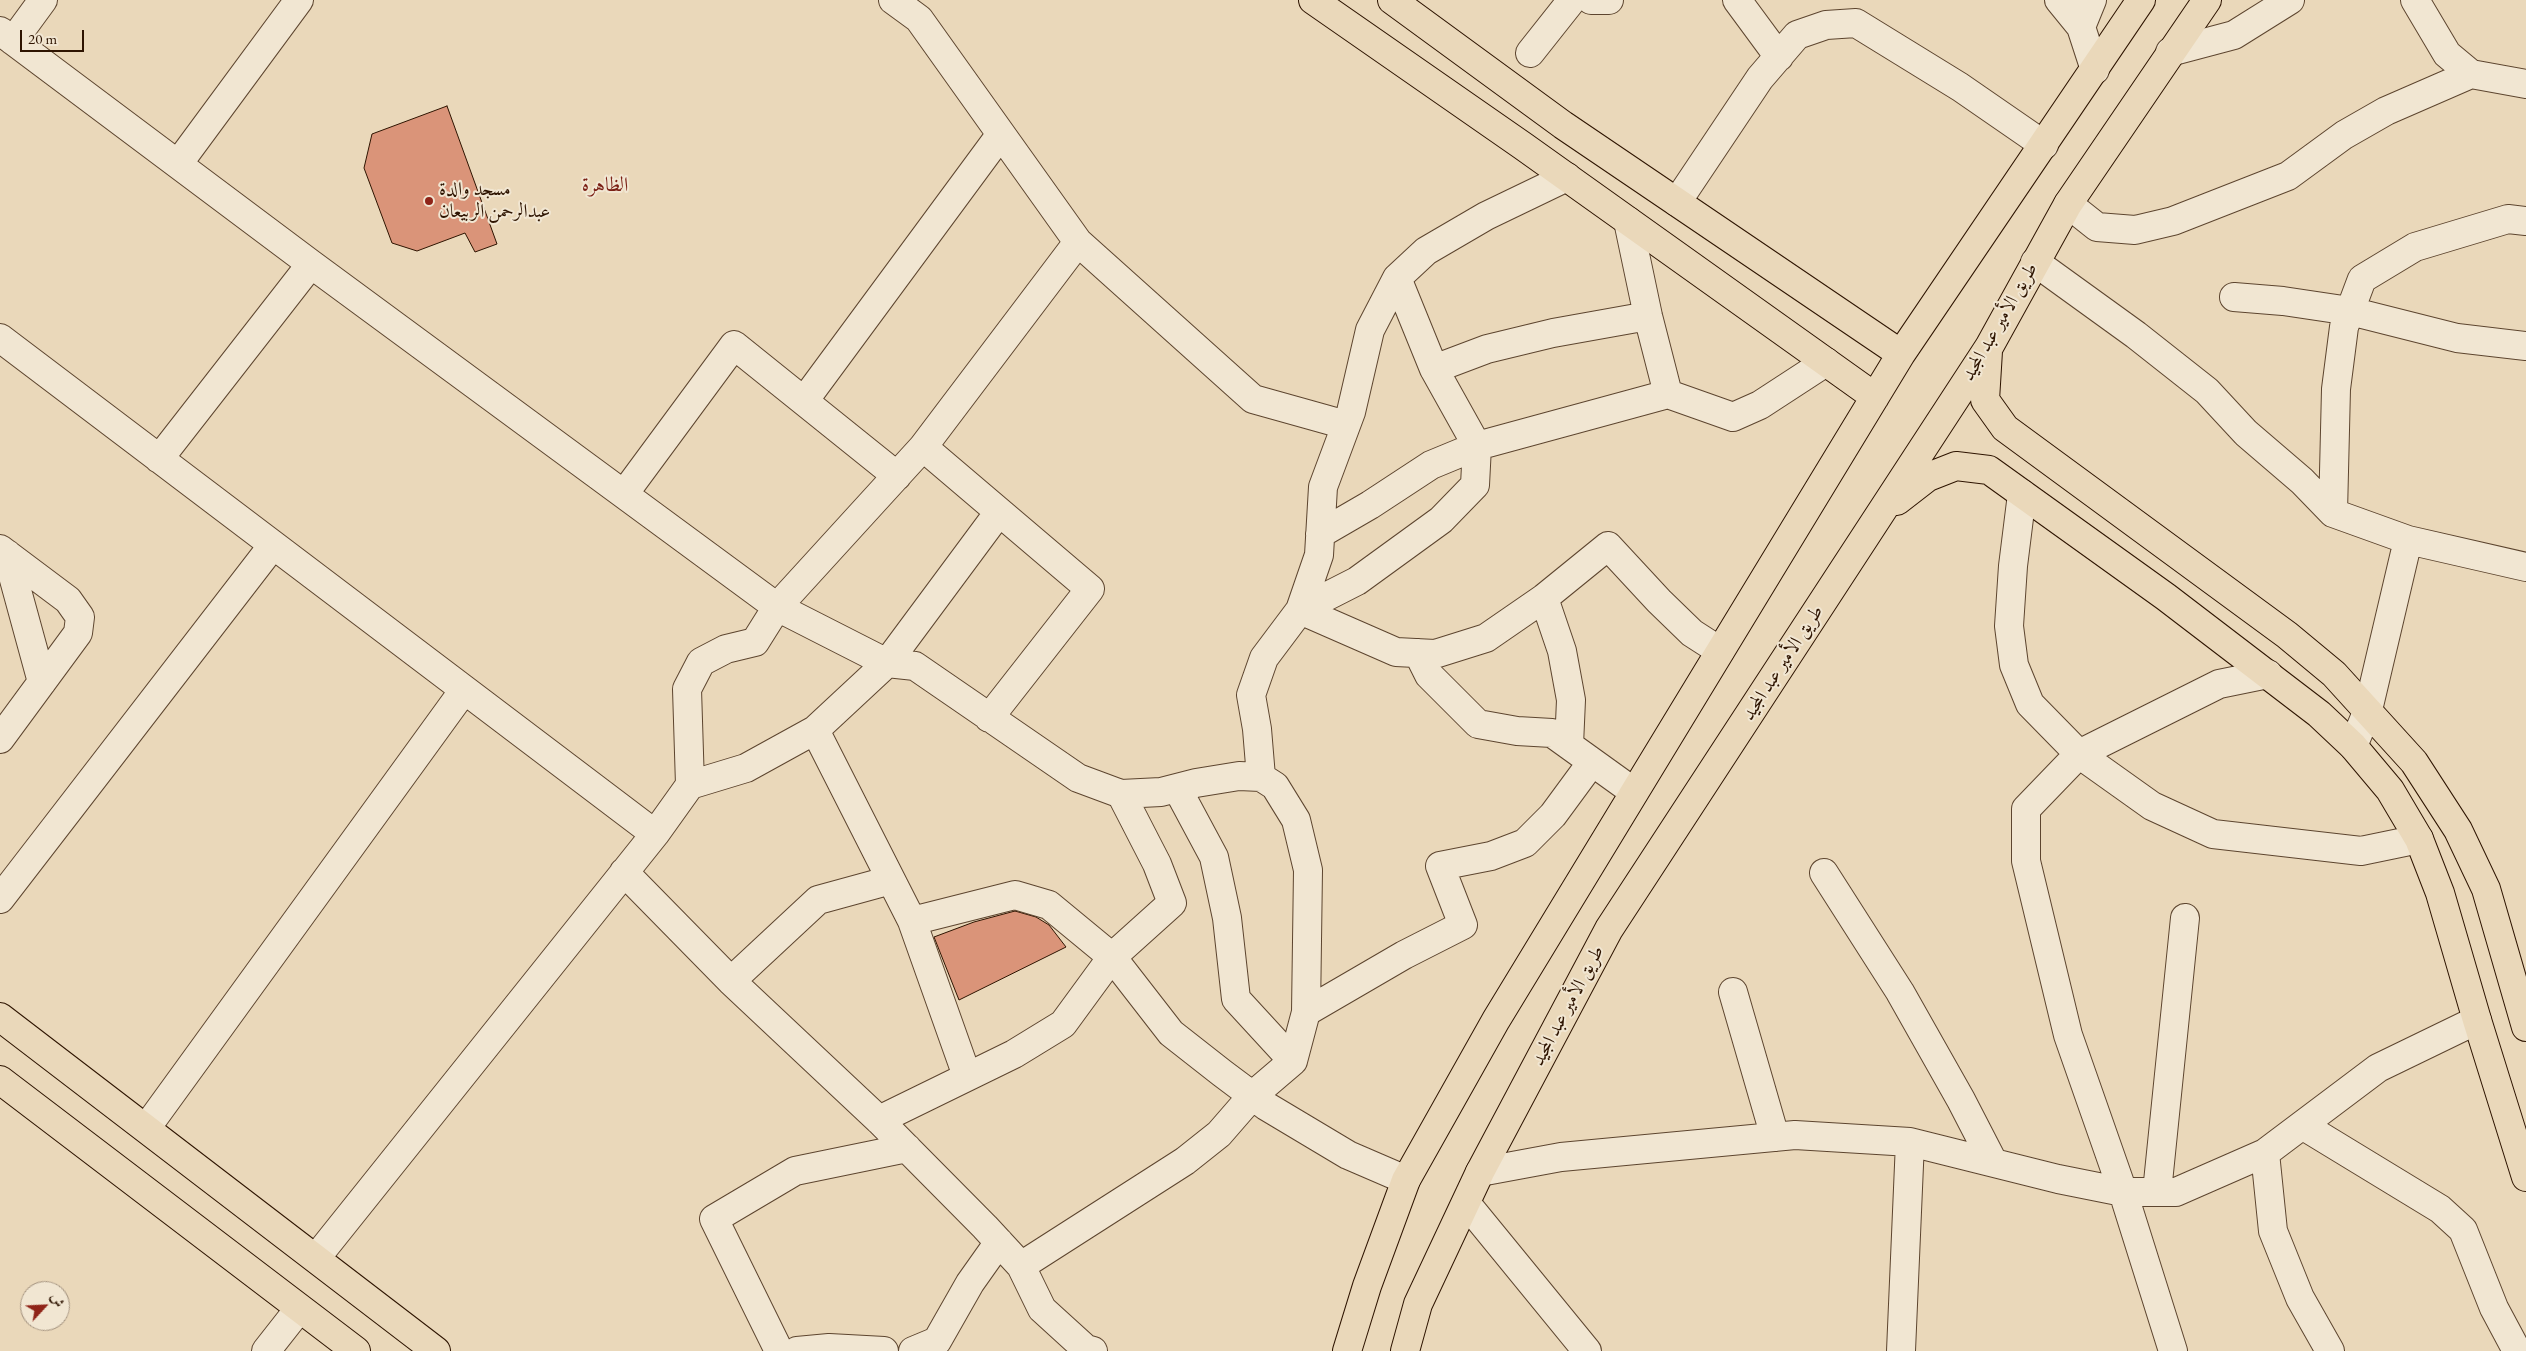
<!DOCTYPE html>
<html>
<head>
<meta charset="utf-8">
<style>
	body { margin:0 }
	#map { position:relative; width:2526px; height:1351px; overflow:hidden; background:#ead8ba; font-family:"EB Garamond",Amiri,serif }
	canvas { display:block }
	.north { position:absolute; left:20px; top:1281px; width:50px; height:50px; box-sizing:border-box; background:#f1e6d2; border:1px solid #a3927e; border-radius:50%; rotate:65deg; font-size:14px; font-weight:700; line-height:20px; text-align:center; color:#2e1401 }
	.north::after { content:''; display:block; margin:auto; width:18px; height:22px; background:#8f2418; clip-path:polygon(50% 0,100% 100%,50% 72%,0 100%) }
	.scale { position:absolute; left:20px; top:30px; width:64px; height:22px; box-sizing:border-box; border:2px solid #2e1401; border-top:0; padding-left:6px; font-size:15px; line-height:18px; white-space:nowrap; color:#2e1401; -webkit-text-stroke:4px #f1e6d2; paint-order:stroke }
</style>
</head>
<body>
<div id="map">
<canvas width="2526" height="1351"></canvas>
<div class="north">ش</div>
<div class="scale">20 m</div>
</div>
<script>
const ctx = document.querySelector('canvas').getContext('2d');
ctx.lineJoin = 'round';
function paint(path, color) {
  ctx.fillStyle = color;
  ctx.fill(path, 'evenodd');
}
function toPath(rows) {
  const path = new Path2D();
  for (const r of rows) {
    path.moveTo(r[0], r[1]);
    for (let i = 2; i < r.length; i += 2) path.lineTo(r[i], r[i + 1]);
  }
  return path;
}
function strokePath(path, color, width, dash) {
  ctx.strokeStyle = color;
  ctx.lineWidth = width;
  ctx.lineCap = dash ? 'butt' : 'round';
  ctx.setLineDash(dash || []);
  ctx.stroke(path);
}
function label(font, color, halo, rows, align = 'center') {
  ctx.font = font + ' "EB Garamond",Amiri,serif';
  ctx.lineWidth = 4;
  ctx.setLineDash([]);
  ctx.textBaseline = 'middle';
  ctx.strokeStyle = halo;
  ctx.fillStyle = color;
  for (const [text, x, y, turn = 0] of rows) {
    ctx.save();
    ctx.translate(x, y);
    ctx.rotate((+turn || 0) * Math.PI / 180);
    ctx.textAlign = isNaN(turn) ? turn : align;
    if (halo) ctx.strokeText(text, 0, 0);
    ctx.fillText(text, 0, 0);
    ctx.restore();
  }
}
const building = toPath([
	[447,106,497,244,475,252,465,233,417,251,392,243,364,168,372,134,447,106],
	[1015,911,1036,917,1049,925,1066,947,959,1000,934,937,974,922,1015,911]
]);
paint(building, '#da9479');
strokePath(building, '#2e1401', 1);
const minor = toPath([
	[893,0,919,19,1078,242,923,447],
	[1591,0,1609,0],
	[1737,0,1779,57],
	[2059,0,2081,27,2095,70],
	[2415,0,2447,54,2471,74],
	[2081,27,2092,0],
	[0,31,311,264,777,607,887,663,915,666,1078,778,1121,794,1161,792,1196,783,1239,776,1261,777,1275,786,1296,820,1308,870,1306,1012,1293,1061,1252,1096,1219,1134,1185,1161,1021,1266],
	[13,41,43,0],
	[2170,52,2234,35,2290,0],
	[1530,53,1572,0],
	[178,164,299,0],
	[1677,202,1760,78,1797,35,1826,25,1856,23,1960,87,2044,145],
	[2068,204,2097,227,2135,230,2173,221,2288,176,2344,135,2386,111,2471,74,2526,84],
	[1628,221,1648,316,1668,394],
	[1078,242,1253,399,1346,425],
	[2035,262,2136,335,2207,391,2246,433,2302,481,2333,513,2408,540,2526,567],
	[2234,297,2283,301,2350,311,2457,338,2526,346],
	[0,338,655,834],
	[1434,369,1487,349,1553,333,1648,316],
	[804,401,1001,134],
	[159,459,311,264],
	[624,494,734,345,897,476],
	[2022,494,2013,566,2009,626,2014,665,2030,704,2079,754,2152,806,2213,834,2361,851,2419,839],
	[2333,513,2336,389,2344,327,2362,279,2415,247,2508,219,2526,221],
	[1320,534,1370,505,1431,465,1477,446,1668,394,1733,417,1760,405,1826,362],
	[0,549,68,600,80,617,78,633,0,739],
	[7,554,42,682],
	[1544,598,1562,651,1571,700,1569,745],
	[1300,610,1396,652,1435,654,1486,638,1544,598,1608,546,1659,601,1692,633,1720,651],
	[1300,610,1357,581,1441,520,1475,485,1477,446,1434,369,1397,278],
	[1418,653,1429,675,1478,724,1517,731,1552,733,1634,792],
	[815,730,912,921,967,1076],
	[2353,746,2368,710,2408,540],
	[1261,777,1257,729,1251,695,1264,658,1300,610,1319,555,1323,487,1351,412,1370,330,1397,278,1426,251,1486,216,1567,177],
	[690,785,746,768,815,730,887,663,999,512],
	[1177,788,1214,857,1227,918,1236,999,1293,1061],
	[624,872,731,981,879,1120,985,1227,1021,1266,1042,1309,1086,1349,1093,1351],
	[1824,873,1900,992,1961,1100,1993,1162],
	[0,899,273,545],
	[912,921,1015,895,1049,905,1112,957,1171,1033,1222,1073,1266,1106,1348,1155,1406,1180],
	[731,981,818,900,891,880],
	[1733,992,1775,1137],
	[1306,1012,1404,955,1463,925,1440,866,1491,856,1525,843,1553,815,1592,762],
	[879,1120,1014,1054,1063,1024,1112,957,1172,903,1157,864,1121,794],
	[2302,1125,2440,1209,2463,1230,2494,1308,2517,1351],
	[147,1127,464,690],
	[1480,1172,1561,1157,1795,1135,1910,1142,2058,1179,2123,1192,2176,1192,2265,1153],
	[2157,1192,2185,918],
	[1466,1203,1587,1351],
	[316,1258,655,834,690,785,687,689,701,662,726,649,755,642,777,607,923,447,1090,589,989,718],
	[266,1351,299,1309],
	[779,1351,714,1219,795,1171,907,1148],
	[797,1351,829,1348,884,1351],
	[913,1351,937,1341,970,1283,999,1242],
	[1901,1351,1910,1142],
	[2173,1351,2123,1192,2068,1035,2026,861,2026,809,2079,754,2219,684,2268,674],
	[2330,1351,2300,1298,2273,1231,2265,1153,2378,1068,2477,1020]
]);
const major = toPath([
	[1313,0,1523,146,1875,397],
	[1392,0,1563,125,1901,354],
	[1988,351,1985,400,2005,428,2287,635,2334,674,2414,762,2458,830,2486,889,2526,1027],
	[1897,501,1928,477,1956,466,1989,470,2166,597,2319,714,2353,746,2390,790,2419,839,2440,893,2477,1020,2526,1177],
	[0,1017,436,1351],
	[0,1080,356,1351],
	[1347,1351,1367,1286,1406,1180,1496,1020,1901,354,2141,0],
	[1405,1351,1418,1304,1480,1172,1609,929,1989,347,2068,204,2207,0]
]);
strokePath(minor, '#5d452f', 30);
strokePath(major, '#2e1401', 30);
strokePath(minor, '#f1e6d2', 28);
strokePath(major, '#ead8ba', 28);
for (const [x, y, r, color] of [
	[429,201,5,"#8f2418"]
]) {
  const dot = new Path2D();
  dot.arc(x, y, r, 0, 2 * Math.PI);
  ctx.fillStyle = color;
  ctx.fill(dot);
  strokePath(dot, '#f1e6d2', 2);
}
label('19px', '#2e1401', '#f1e6d2', [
	["مسجد والدة",439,190],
	["عبدالرحمن الربيعان",439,212]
], 'left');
label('19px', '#2e1401', '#f1e6d2', [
	["طريق الأمير عبد المجيد",2000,322,-60],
	["طريق الأمير عبد المجيد",1783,663,-57],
	["طريق الأمير عبد المجيد",1568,1006,-62]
]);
label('20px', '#7a1f14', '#f1e6d2', [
	["الظاهرة",605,186]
]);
</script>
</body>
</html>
